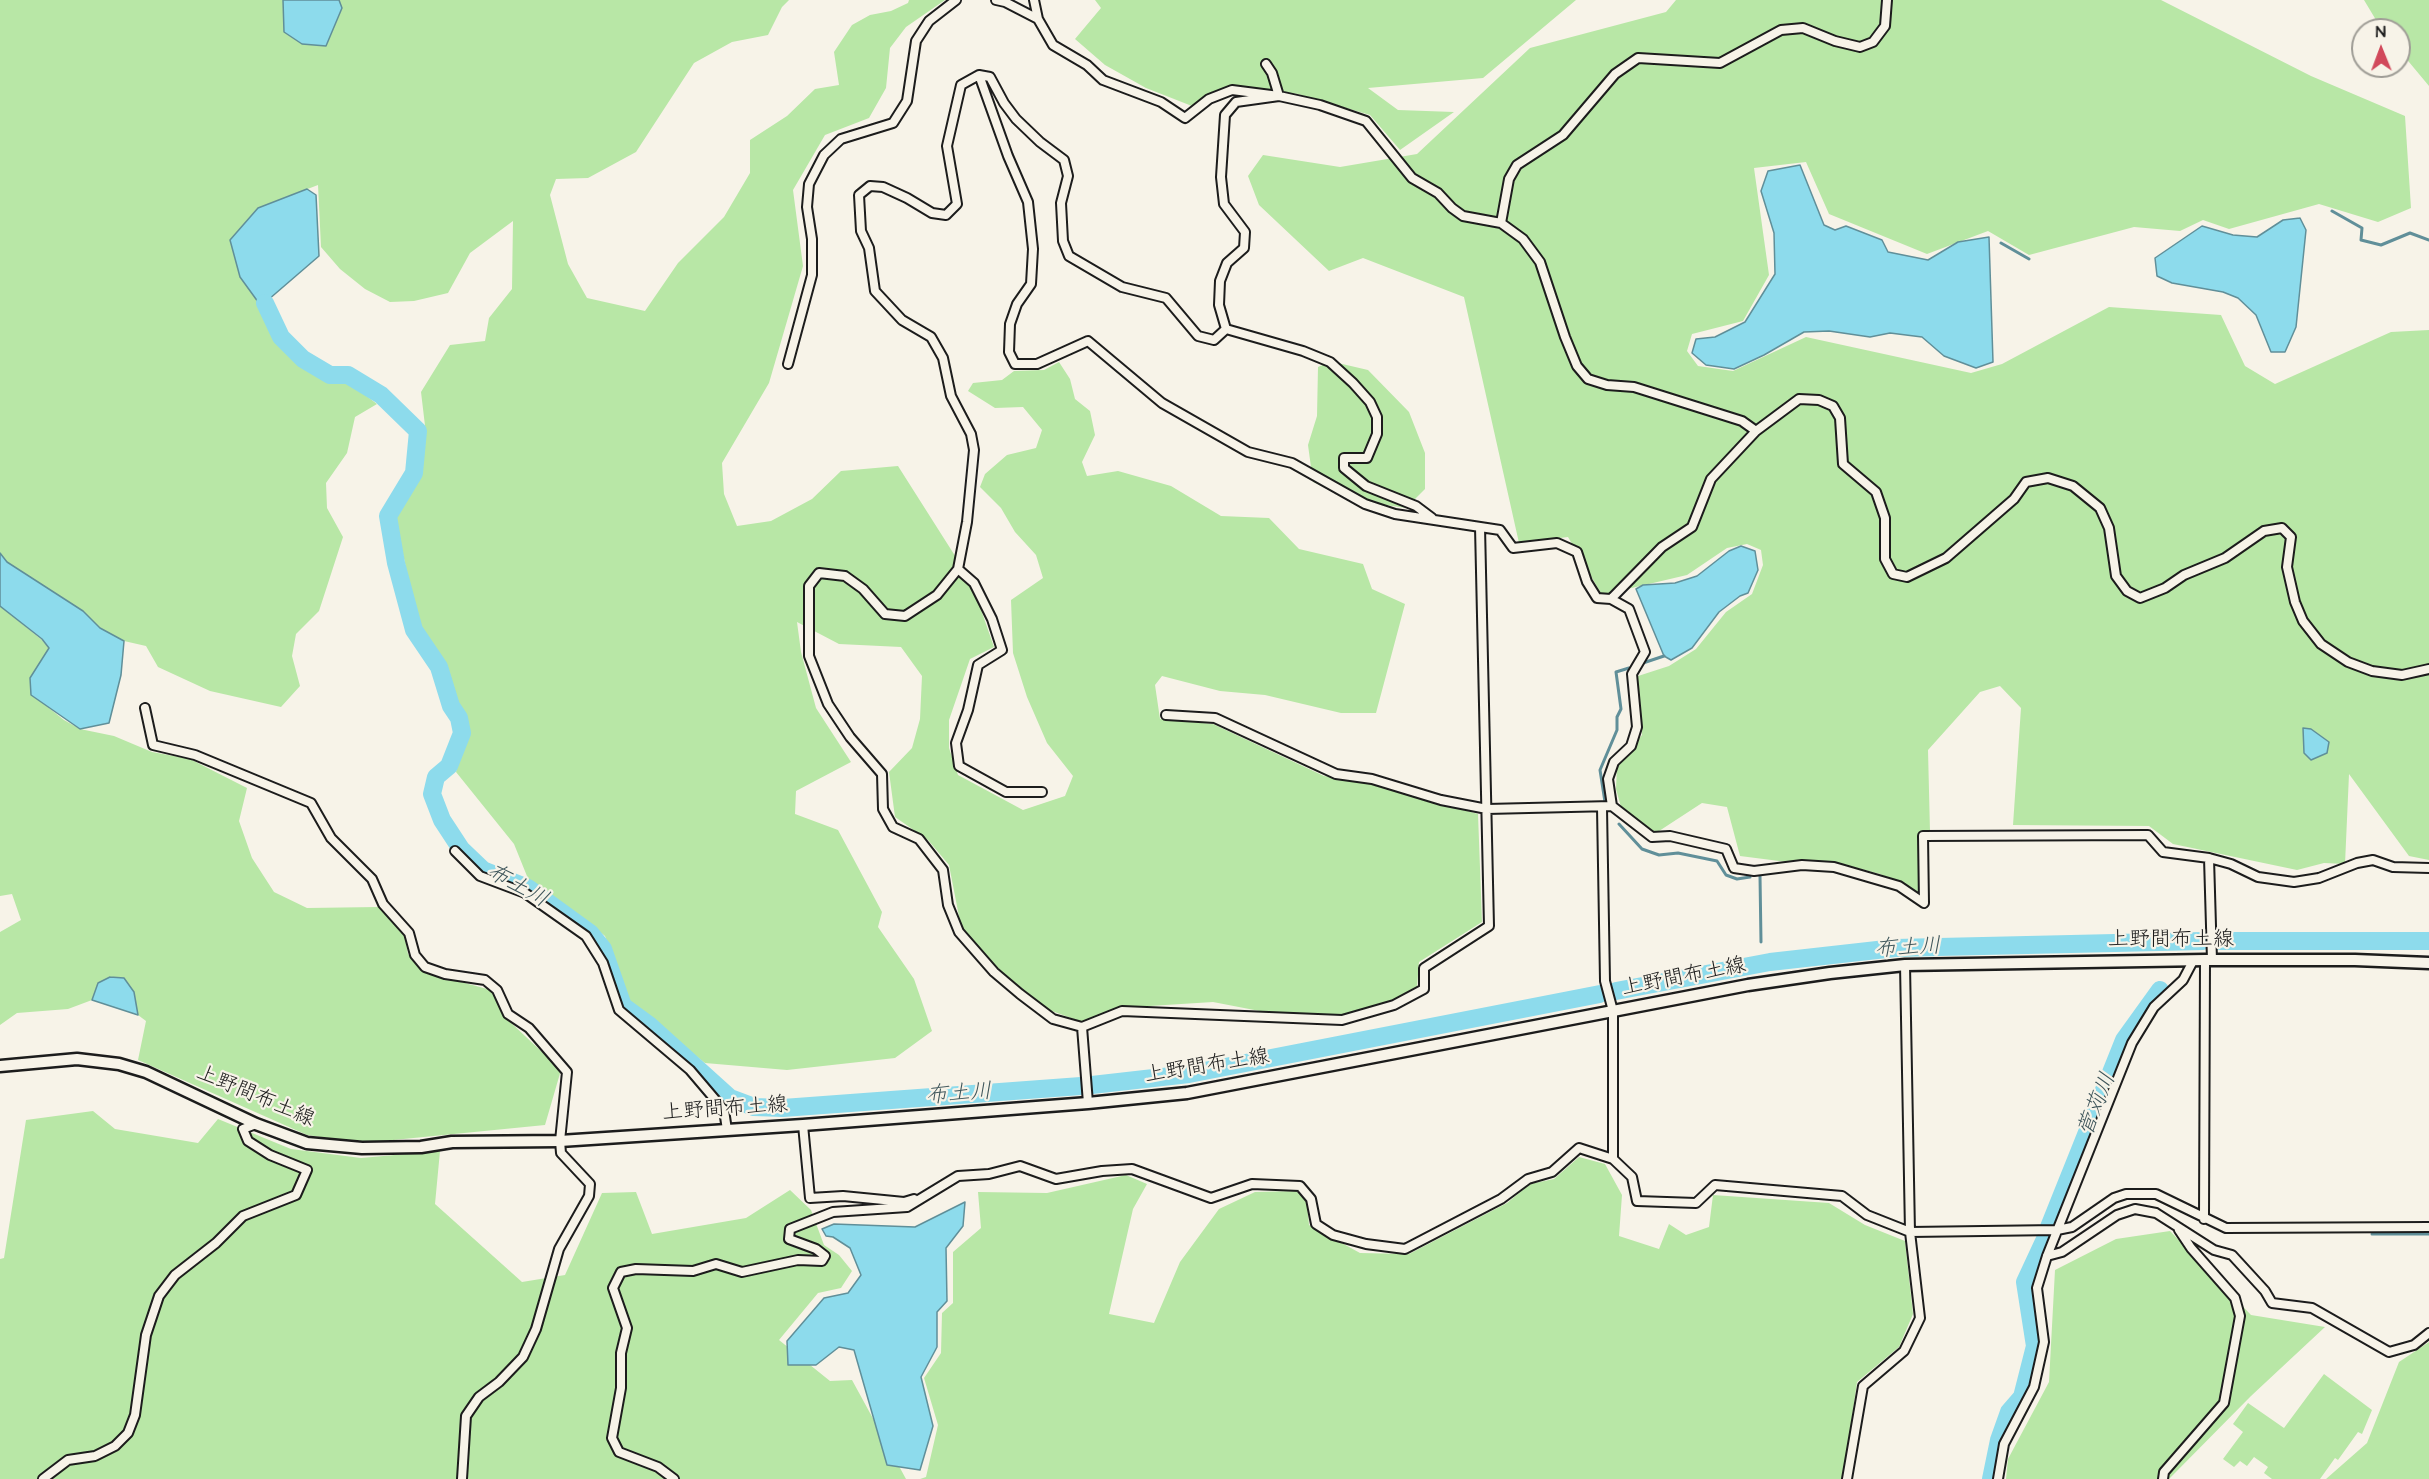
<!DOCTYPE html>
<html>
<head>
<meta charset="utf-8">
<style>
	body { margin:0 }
	#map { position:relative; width:2429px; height:1479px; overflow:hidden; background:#f7f3e8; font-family:"Architects Daughter",sans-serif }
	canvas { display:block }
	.north { position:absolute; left:2351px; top:18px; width:60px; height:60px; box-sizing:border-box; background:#f7f3e8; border:2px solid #9f9d96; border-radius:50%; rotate:359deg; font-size:16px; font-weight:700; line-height:24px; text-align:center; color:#1c1c1c }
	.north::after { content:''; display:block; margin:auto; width:21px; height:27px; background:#d1495b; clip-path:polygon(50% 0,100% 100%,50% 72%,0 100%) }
</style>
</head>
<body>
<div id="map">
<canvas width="2429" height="1479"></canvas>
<div class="north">N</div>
</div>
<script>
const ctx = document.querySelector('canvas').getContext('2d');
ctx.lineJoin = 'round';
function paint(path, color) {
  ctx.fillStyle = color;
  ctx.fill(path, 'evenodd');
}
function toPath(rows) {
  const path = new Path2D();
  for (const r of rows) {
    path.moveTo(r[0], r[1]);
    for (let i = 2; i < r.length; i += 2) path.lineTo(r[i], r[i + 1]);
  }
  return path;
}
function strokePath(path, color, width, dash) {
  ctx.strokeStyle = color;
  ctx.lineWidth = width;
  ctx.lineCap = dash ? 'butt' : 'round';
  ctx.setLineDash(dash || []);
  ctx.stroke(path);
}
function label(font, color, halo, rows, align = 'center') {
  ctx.font = font + ' "Architects Daughter","Klee One",sans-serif';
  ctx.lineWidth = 4.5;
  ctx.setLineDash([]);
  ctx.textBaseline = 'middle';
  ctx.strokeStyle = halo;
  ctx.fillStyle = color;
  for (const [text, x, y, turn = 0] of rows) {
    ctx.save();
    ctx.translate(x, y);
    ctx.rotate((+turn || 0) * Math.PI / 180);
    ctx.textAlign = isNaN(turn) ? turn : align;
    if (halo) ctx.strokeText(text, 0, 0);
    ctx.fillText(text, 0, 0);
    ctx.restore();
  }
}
paint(toPath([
	[0,0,789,0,782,7,768,35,732,42,694,63,636,152,588,178,556,179,550,195,568,264,587,298,645,311,678,263,724,217,750,173,750,140,787,116,815,89,839,85,834,52,852,25,870,15,891,11,908,3,909,0,945,0,906,27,890,48,886,88,869,118,825,135,793,190,803,266,769,383,722,463,724,494,737,526,771,521,812,499,841,471,898,466,971,581,994,647,970,659,949,720,949,748,958,775,1023,810,1065,796,1073,776,1047,743,1027,697,1013,653,1011,600,1043,578,1036,555,1015,532,1001,508,980,487,985,474,1007,455,1036,448,1042,430,1023,407,995,408,968,391,973,383,1002,380,1014,371,1044,370,1059,362,1070,379,1075,399,1090,411,1095,435,1082,462,1087,476,1118,471,1171,486,1221,516,1269,518,1299,549,1363,564,1372,589,1405,604,1376,713,1341,713,1265,695,1220,691,1162,676,1155,685,1160,719,1213,724,1324,776,1360,781,1478,814,1482,922,1419,962,1417,987,1394,1001,1339,1016,1275,1014,1213,1002,1118,1008,1082,1022,1049,1010,1003,973,962,932,949,865,928,840,895,817,889,772,912,748,920,719,922,676,901,647,839,644,797,622,801,652,816,708,851,762,796,791,795,814,838,830,882,912,878,927,914,979,932,1031,895,1058,787,1070,705,1063,630,1004,605,936,581,917,531,886,514,844,456,772,466,734,447,668,418,624,395,517,419,476,426,434,421,392,450,345,485,341,489,318,512,289,513,221,470,253,448,293,414,301,390,302,365,289,340,269,321,247,318,185,258,208,240,277,261,306,283,350,326,382,351,384,377,404,355,417,347,453,326,483,327,508,343,537,319,611,296,634,292,656,300,686,281,707,210,691,158,667,146,646,124,641,100,628,83,611,7,562,0,553],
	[1095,0,1576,0,1483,78,1368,88,1398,110,1454,112,1400,150,1370,115,1298,94,1246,87,1197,108,1146,88,1105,65,1075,39,1101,8],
	[1676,0,2161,0,2311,76,2405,116,2411,208,2378,222,2319,204,2229,229,2203,220,2180,231,2134,227,2029,255,1988,231,1927,254,1829,214,1806,162,1754,168,1769,275,1743,321,1692,334,1687,351,1698,366,1733,371,1806,337,1971,373,2002,364,2109,307,2221,315,2245,366,2275,384,2391,332,2429,330,2429,860,2409,856,2349,774,2345,864,2324,863,2297,870,2173,844,2149,826,2013,825,2021,708,2000,686,1980,692,1928,750,1930,832,1919,833,1920,894,1880,874,1830,861,1787,862,1740,856,1727,807,1702,803,1656,833,1621,807,1616,789,1617,766,1642,735,1635,677,1669,666,1696,649,1726,612,1752,594,1763,565,1761,550,1747,544,1727,548,1687,575,1602,595,1568,537,1519,543,1464,297,1363,258,1329,271,1259,205,1248,176,1263,155,1340,167,1417,154,1530,48,1666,12],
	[2364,0,2429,0,2429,86,2399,50,2399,30,2382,30],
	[1327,363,1338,363,1368,370,1409,412,1425,453,1425,489,1406,508,1352,500,1313,482,1308,445,1317,416,1318,367],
	[0,606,42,640,49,648,30,678,49,708,64,720,80,729,114,736,152,752,190,759,247,788,239,821,252,858,274,892,307,908,378,907,404,933,408,954,424,972,491,990,507,1019,561,1070,545,1125,363,1143,307,1135,138,1060,146,1021,138,1015,134,992,98,983,92,1000,68,1009,17,1013,0,1025,0,932,21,920,12,894,0,896],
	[93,1111,115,1129,198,1143,218,1119,291,1149,361,1158,440,1151,435,1204,522,1282,565,1275,602,1193,636,1192,652,1234,746,1218,790,1190,811,1210,824,1245,839,1255,852,1271,841,1288,818,1293,779,1340,830,1381,852,1380,906,1479,0,1479,0,1259,4,1258,26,1120],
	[1579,1157,1605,1164,1622,1195,1619,1236,1659,1249,1669,1224,1686,1235,1709,1227,1713,1195,1829,1203,1865,1225,1905,1241,1913,1314,1899,1347,1857,1382,1844,1474,1841,1479,920,1479,926,1477,938,1425,924,1378,941,1353,942,1313,953,1303,953,1252,981,1228,978,1192,1047,1193,1126,1175,1147,1184,1133,1209,1109,1314,1154,1323,1180,1262,1219,1209,1255,1192,1297,1191,1307,1203,1309,1225,1360,1253,1409,1254,1507,1203,1530,1184,1554,1179],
	[2170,1231,2251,1315,2325,1327,2251,1396,2169,1479,2006,1479,2008,1459,2049,1382,2055,1270,2116,1239],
	[2429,1342,2429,1479,2326,1479,2367,1443,2399,1362],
	[2324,1374,2372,1410,2362,1434,2358,1432,2338,1460,2335,1458,2320,1479,2272,1479,2264,1473,2268,1467,2254,1457,2247,1466,2240,1461,2234,1467,2223,1459,2243,1432,2233,1424,2248,1403,2284,1428]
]), '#b8e7a6');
const water = toPath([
	[283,0,339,0,342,8,326,46,302,44,284,32,283,0],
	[1800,165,1824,225,1835,230,1846,226,1882,240,1888,252,1928,260,1958,242,1989,237,1993,362,1976,368,1944,356,1922,337,1890,333,1870,337,1829,331,1804,332,1764,355,1734,369,1706,365,1692,353,1696,339,1715,337,1745,322,1775,274,1774,233,1761,191,1768,171,1800,165],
	[307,189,316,195,319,256,261,306,240,277,230,240,258,208,307,189],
	[2300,218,2306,230,2296,327,2285,352,2271,352,2256,315,2238,298,2223,292,2172,283,2157,276,2155,258,2202,226,2233,235,2257,237,2283,220,2300,218],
	[1741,546,1755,551,1758,570,1748,593,1740,596,1719,612,1692,648,1671,660,1664,656,1636,589,1643,585,1675,583,1697,576,1729,551,1741,546],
	[0,553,7,562,83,611,100,628,124,641,121,675,109,723,80,729,31,695,30,678,49,648,42,639,0,606,0,553],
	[2303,728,2311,729,2329,742,2327,753,2311,760,2304,753,2303,728],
	[110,977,124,978,134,992,138,1015,92,1000,98,983,110,977],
	[965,1202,963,1226,946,1248,947,1301,937,1312,937,1347,921,1377,933,1426,920,1470,887,1465,854,1350,839,1347,816,1365,788,1365,787,1341,824,1298,848,1293,861,1275,850,1248,833,1237,826,1236,822,1229,834,1224,915,1227,965,1202]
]);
paint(water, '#8ddbec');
strokePath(water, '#608f99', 1.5);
strokePath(toPath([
	[2332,211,2362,228,2361,240,2381,245,2410,233,2429,240],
	[2001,243,2029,259],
	[1643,663,1664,656],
	[1605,802,1600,770,1617,730,1617,717,1621,709,1616,672,1629,668],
	[1619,824,1642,849,1659,855,1678,853,1717,861,1726,875,1737,879,1750,877],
	[1760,876,1761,942],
	[2372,1234,2429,1234]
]), '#608f99', 3);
strokePath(toPath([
	[265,303,281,337,303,359,330,375,348,375,381,395,418,431,414,473,388,516,396,563,414,630,439,667,451,706,459,718,462,733,449,766,436,777,432,794,442,820,461,849,483,870,528,888,590,933,603,949,623,1006,649,1025,730,1098,754,1107,783,1108,1081,1086],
	[2219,941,2429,941],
	[1616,991,1770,962,1895,948,2203,941],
	[1092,1085,1189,1074,1600,994],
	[2049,1227,2124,1040,2160,990],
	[1991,1479,1999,1440,2009,1412,2022,1397,2035,1346,2025,1282,2045,1239]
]), '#8ddbec', 18);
const minor = toPath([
	[996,0,1005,2,1038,19],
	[1034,0,1038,19,1053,45,1087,65,1103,80,1161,102,1185,118,1209,99,1232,90,1279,96,1272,73,1266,64],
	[979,75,1008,156,1028,202,1033,249,1031,284,1017,304,1010,324,1009,352,1015,364,1037,364,1088,341,1162,403,1248,452,1292,463,1365,504,1395,514,1500,530,1513,548,1557,543,1577,552,1587,582,1597,598,1611,599,1629,609,1645,652,1632,674,1637,727,1631,746,1614,762,1608,779,1612,806,1652,837,1670,836,1726,849,1734,868,1754,871,1802,865,1834,867,1899,886,1924,903,1923,836,2148,835,2163,852,2209,858,2231,864,2258,877,2294,882,2319,878,2357,863,2373,860,2393,867,2429,868],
	[1501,223,1509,179,1517,165,1563,135,1615,74,1638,58,1720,63,1781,30,1803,28,1835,41,1860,47,1873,42,1885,26,1887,0],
	[1226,329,1214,340,1198,336,1166,298,1122,287,1069,256,1063,241,1061,203,1068,176,1064,160,1040,142,1016,119,1004,103,990,77,979,75,961,85,947,146,957,204,946,215,932,213,907,198,883,187,870,186,859,195,861,231,869,248,875,291,902,320,931,337,943,358,951,396,971,434,974,450,967,522,958,569,937,595,905,616,885,614,863,589,845,576,819,573,809,586,809,656,828,704,850,737,882,774,883,809,893,827,919,839,943,870,948,905,959,932,994,972,1020,994,1053,1019,1082,1027,1122,1011,1342,1020,1394,1005,1424,989,1424,968,1489,926,1480,527],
	[1226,329,1219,305,1220,281,1227,263,1244,248,1245,232,1224,204,1221,177,1225,115,1236,102,1279,96,1320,105,1366,121,1412,178,1438,193,1452,208,1463,216,1501,223,1523,239,1540,262,1565,337,1577,366,1588,379,1607,385,1634,387,1742,421,1756,431],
	[1226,329,1303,351,1330,362,1353,383,1370,402,1377,417,1377,434,1367,458,1344,458,1344,468,1366,486,1416,506,1432,518],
	[788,364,812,275,812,239,807,207,809,184,824,155,841,139,893,123,907,101,916,41,929,21,956,0],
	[958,569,974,583,992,619,1002,650,978,665,968,710,956,743,959,766,1006,792,1042,792],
	[1611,599,1662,547,1692,527,1711,479,1756,431,1799,399,1819,400,1833,406,1840,418,1843,464,1876,492,1885,518,1885,559,1893,574,1907,577,1946,558,2014,499,2026,482,2048,478,2073,486,2100,508,2109,528,2116,576,2127,591,2140,598,2165,588,2184,575,2225,558,2264,531,2282,528,2291,537,2287,567,2295,602,2303,621,2321,644,2348,662,2372,671,2402,675,2429,669],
	[145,708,153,745,195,755,311,803,331,838,372,879,383,904,409,933,415,955,425,967,445,974,485,980,497,990,508,1014,529,1028,567,1072,560,1141,561,1153,590,1184,589,1196,559,1249,536,1329,523,1357,499,1382,479,1397,466,1416,462,1479],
	[1166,715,1215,718,1336,774,1372,779,1441,800,1487,809,1612,806],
	[1602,808,1605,981,1613,1011,1613,1159],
	[455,851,480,876,525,893,586,936,603,963,619,1010,690,1070,724,1110,727,1130],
	[2209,858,2212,960],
	[1082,1027,1088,1103],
	[803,1125,810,1198,843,1196,904,1202,914,1199],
	[2204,1219,2205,960],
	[2047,1256,2062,1252,2117,1215,2135,1209,2156,1213,2214,1250,2232,1255,2265,1291,2272,1303,2312,1308,2389,1352,2414,1345,2429,1333],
	[43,1479,68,1460,95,1456,115,1446,128,1433,135,1415,146,1335,159,1296,175,1275,216,1243,243,1216,296,1195,307,1170,270,1155,248,1141,243,1129,256,1124],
	[674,1479,658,1467,619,1452,612,1438,621,1388,621,1353,627,1328,613,1288,621,1272,636,1269,693,1271,716,1264,742,1272,798,1260,822,1261,825,1256,816,1249,789,1239,790,1229,833,1212,907,1207,958,1176,989,1174,1020,1166,1056,1179,1102,1171,1132,1169,1211,1198,1252,1184,1300,1186,1311,1199,1316,1224,1333,1235,1366,1244,1405,1249,1501,1199,1528,1179,1552,1172,1579,1148,1613,1159,1632,1177,1637,1201,1696,1203,1715,1185,1842,1196,1867,1215,1910,1232,2057,1230,2072,1227,2114,1198,2126,1194,2156,1194,2226,1228,2429,1227],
	[1847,1479,1863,1386,1904,1351,1920,1318,1910,1232,1905,965],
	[1998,1479,2004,1444,2034,1387,2044,1342,2037,1288,2047,1256,2132,1043,2154,1007,2183,980,2193,961],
	[2163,1479,2164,1472,2224,1403,2240,1316,2235,1298,2191,1248,2179,1230]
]);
const secondary = toPath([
	[0,1066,77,1059,119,1064,146,1072,256,1124,307,1143,362,1148,421,1147,452,1142,560,1141,803,1125,1088,1103,1187,1093,1748,985,1830,973,1905,965,2205,960,2355,960,2429,963]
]);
strokePath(minor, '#1c1c1c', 12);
strokePath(secondary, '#1c1c1c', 15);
strokePath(minor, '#f7f3e8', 8);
strokePath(secondary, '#f7f3e8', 10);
label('21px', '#1c1c1c', '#f7f3e8', [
	["上野間布土線",2171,941],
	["上野間布土線",1684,978,-11],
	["上野間布土線",1207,1067,-9],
	["上野間布土線",255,1097,23],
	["上野間布土線",725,1110,-4]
]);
label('italic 22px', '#3e555a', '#f7f3e8', [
	["布土川",517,887,29],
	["布土川",1908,949,-3],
	["布土川",959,1095,-4],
	["菅苅川",2098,1105,-68]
]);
</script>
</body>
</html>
